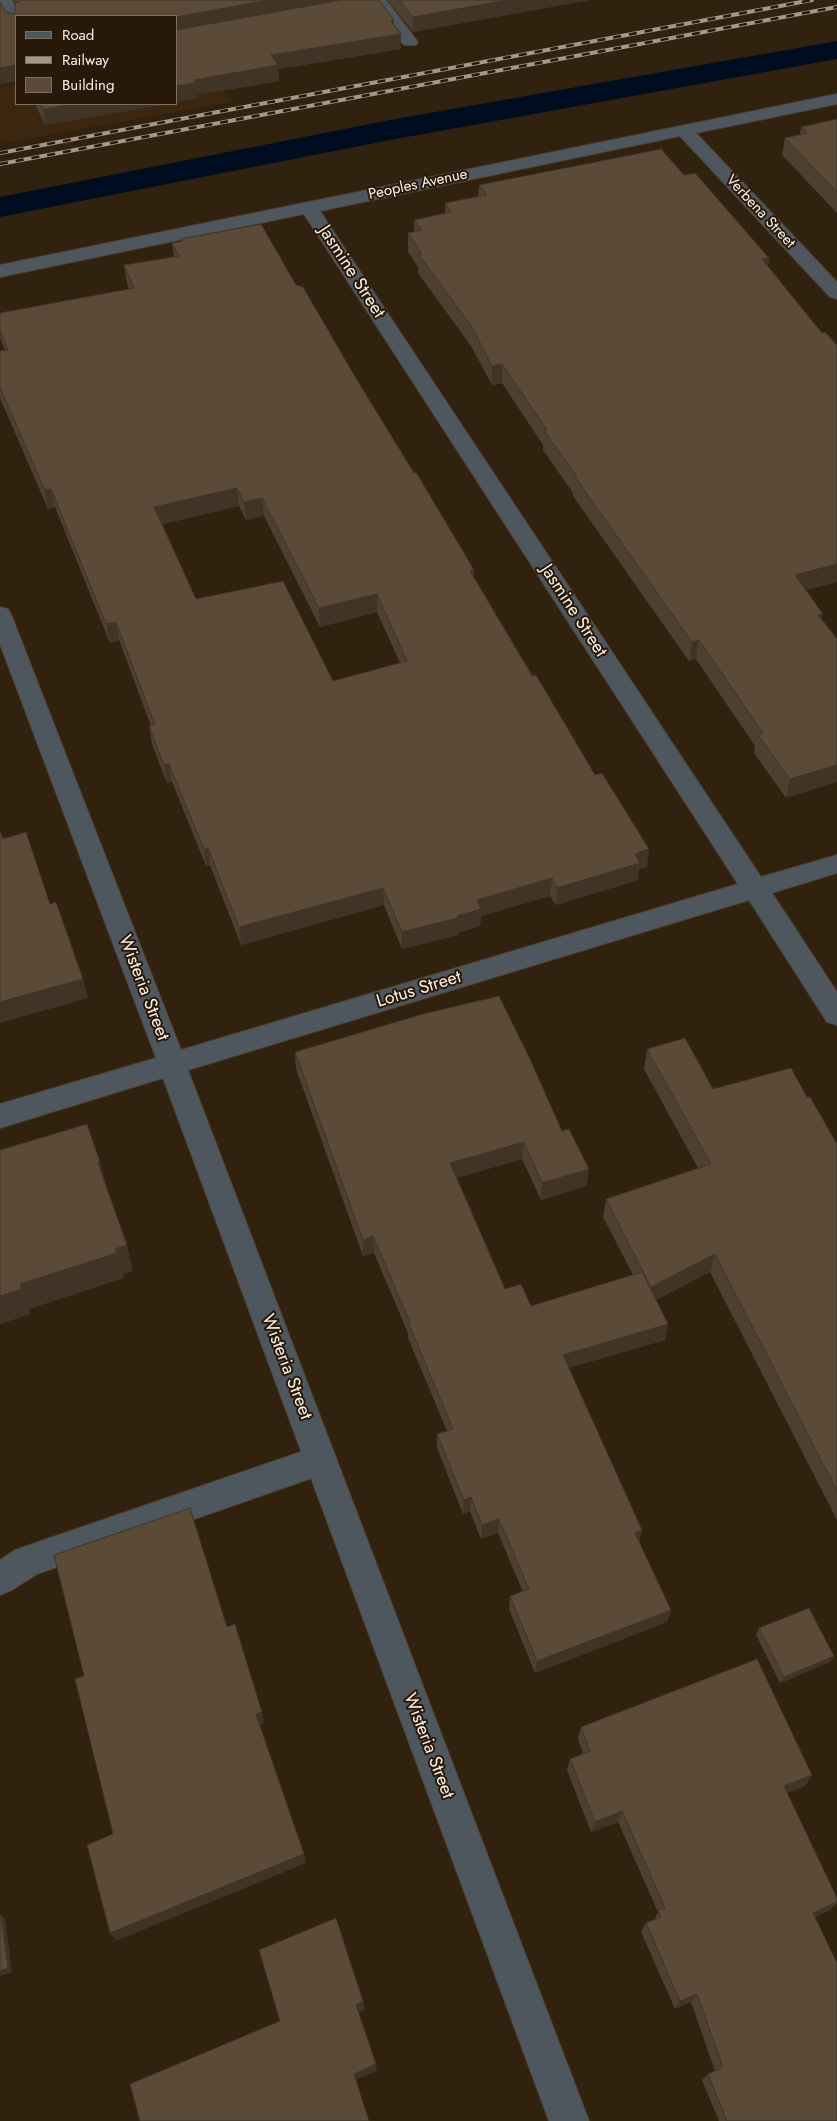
<!DOCTYPE html>
<html>
<head>
<meta charset="utf-8">
<style>
	body { margin:0 }
	#map { position:relative; width:837px; height:2121px; overflow:hidden; background:#312210; font-family:Jost,sans-serif }
	canvas { display:block }
	.legend { position:absolute; left:15px; top:15px; width:162px; height:90px; box-sizing:border-box; background:#271807; border:1px solid #7d6f61; margin:0; padding:6px 9px; list-style:none; font-size:15px; color:#fdf2e7 }
	.legend li { display:flex; align-items:center; gap:10px; height:25px }
	.legend b { width:25px; border:1px solid #7d6f61 }
</style>
</head>
<body>
<div id="map">
<canvas width="837" height="2121"></canvas>
<ul class="legend">
<li><b style="height:6px;background:#4e575e"></b>Road</li>
<li><b style="height:6px;background:#a4988a"></b>Railway</li>
<li><b style="height:14px;background:#5b4a37"></b>Building</li>
</ul>
</div>
<script>
const ctx = document.querySelector('canvas').getContext('2d');
ctx.lineJoin = 'round';
function paint(path, color) {
  ctx.fillStyle = color;
  ctx.fill(path, 'evenodd');
}
function toPath(rows) {
  const path = new Path2D();
  for (const r of rows) {
    path.moveTo(r[0], r[1]);
    for (let i = 2; i < r.length; i += 2) path.lineTo(r[i], r[i + 1]);
  }
  return path;
}
function strokePath(path, color, width, dash) {
  ctx.strokeStyle = color;
  ctx.lineWidth = width;
  ctx.lineCap = dash ? 'butt' : 'round';
  ctx.setLineDash(dash || []);
  ctx.stroke(path);
}
function label(font, color, halo, rows, align = 'center') {
  ctx.font = font + ' Jost,sans-serif';
  ctx.lineWidth = 4;
  ctx.setLineDash([]);
  ctx.textBaseline = 'middle';
  ctx.strokeStyle = halo;
  ctx.fillStyle = color;
  for (const [text, x, y, turn = 0] of rows) {
    ctx.save();
    ctx.translate(x, y);
    ctx.rotate((+turn || 0) * Math.PI / 180);
    ctx.textAlign = isNaN(turn) ? turn : align;
    if (halo) ctx.strokeText(text, 0, 0);
    ctx.fillText(text, 0, 0);
    ctx.restore();
  }
}
paint(toPath([
	[195,43,231,102,0,144,0,87,16,84,16,104,176,104,176,47]
]), '#3b260f');
paint(toPath([
	[837,41,837,59,390,140,0,217,0,197,390,120,837,41]
]), '#000c1f');
const service = toPath([
	[321,1445,332,1449,337,1460,332,1471,37,1574,12,1590,0,1595,0,1560,15,1550,321,1445]
]);
const minor = toPath([
	[0,0,12,0,20,16,16,16,16,28,10,26,8,23,0,8,0,0],
	[370,0,386,0,418,42,416,45,404,45,370,0],
	[837,94,837,104,696,133,837,282,837,299,830,297,680,136,320,211,761,877,837,855,837,873,772,893,837,992,837,1025,827,1022,749,900,188,1070,589,2121,549,2121,163,1078,0,1128,0,1104,156,1058,0,644,0,607,8,609,11,614,181,1050,738,884,304,214,0,277,0,265,837,94]
]);
strokePath(service, '#4e3f2e', 2);
strokePath(minor, '#4e3f2e', 2);
paint(service, '#4e575e');
paint(minor, '#4e575e');
const rail = toPath([
	[0,153,812,0],
	[0,164,837,7]
]);
strokePath(rail, '#a4988a', 4);
strokePath(rail, '#271807', 2.5, [8]);
paint(toPath([
	[14,0,379,0,394,25,401,34,401,49,278,69,279,81,196,95,197,98,176,102,176,16,16,16,16,81,0,84,6,12,15,14,15,3],
	[387,0,590,0,413,32],
	[35,104,167,104,45,125],
	[837,119,837,213,782,155,785,138,800,135,801,127],
	[684,175,769,258,768,266,837,582,806,590,822,619,837,639,786,798,754,753,755,746,696,659,689,661,573,496,573,493,543,450,543,445,502,383,492,385,471,346,418,273,418,267,408,252,408,233,414,232,414,220,445,213,445,203,478,196,479,185],
	[181,239,296,285,357,380,474,570,474,577,647,867,639,869,638,880,556,905,550,896,481,916,480,926,458,933,458,935,402,949,384,905,241,945,210,865,206,866,172,782,167,783,152,744,149,726,151,726,119,640,110,643,55,507,48,509,0,398,0,351,5,350,0,338,0,313,129,289,127,284,124,265,174,257,172,243,182,241],
	[239,506,246,520,264,516,320,627,377,612,400,663,333,681,196,599,162,524],
	[647,1049,713,1089,807,1097,837,1144,837,1520,710,1272,656,1300,668,1324,665,1340,568,1368,642,1530,639,1542,667,1622,535,1673,509,1609,510,1596,523,1592,498,1533,481,1539,470,1511,463,1514,437,1448,437,1434,447,1431,408,1338,408,1333,374,1253,363,1256,296,1069,295,1052,562,1131,589,1169,586,1186,541,1200,522,1159,457,1178,505,1289,531,1306,633,1275,603,1217,606,1199,698,1168,644,1069],
	[759,1628,830,1662,780,1683,756,1635],
	[581,1727,812,1775,805,1786,787,1793,837,1898,837,1903,830,1910,815,1917,837,2121,719,2121,702,2080,708,2074,715,2071,691,2002,675,2009,641,1932,646,1923,654,1920,658,1912,618,1822,591,1832,567,1770,570,1759,583,1754,578,1739]
]), '#4e402f');
paint(toPath([
	[269,0,353,0,176,32,176,17],
	[508,0,590,0,413,32,413,17],
	[394,20,394,35,401,34,401,49,278,69,279,81,196,95,197,98,176,102,176,86,271,55],
	[16,65,16,81,0,84,0,68],
	[76,104,167,104,45,125,43,109],
	[769,258,766,276,762,259],
	[502,364,502,383,492,385,492,366],
	[237,488,239,506,156,526,154,507],
	[51,489,55,507,48,509,45,490],
	[262,498,264,516,246,520,244,502],
	[837,564,837,582,791,594,795,575],
	[474,570,473,588,470,571],
	[377,594,377,612,320,627,319,608],
	[823,614,819,633,818,615],
	[116,622,119,640,110,643,106,624],
	[699,640,696,659,689,661,692,642],
	[169,764,172,782,167,783,164,765],
	[837,765,837,782,786,798,790,779],
	[208,848,210,865,206,866,204,849],
	[649,849,647,867,639,869,638,880,556,905,557,888,635,854],
	[552,878,550,896,481,916,480,926,458,933,458,935,402,949,402,932,477,900],
	[383,888,384,905,241,945,239,927],
	[83,979,88,998,0,1023,0,1002],
	[524,1142,522,1159,450,1180,450,1163],
	[100,1162,107,1189,98,1163],
	[589,1169,586,1186,541,1200,542,1183],
	[373,1236,374,1253,363,1256,363,1240],
	[127,1245,133,1271,123,1274,124,1278,29,1309,31,1314,0,1324,0,1296,20,1284],
	[715,1254,710,1272,647,1304,651,1287],
	[668,1324,665,1340,560,1370,563,1355],
	[471,1497,470,1511,463,1514,464,1500],
	[499,1519,498,1533,481,1539,482,1525],
	[642,1530,639,1544,635,1533],
	[671,1610,667,1622,535,1673,537,1661],
	[834,1656,830,1662,780,1683,784,1677],
	[262,1712,264,1723,259,1725,256,1714],
	[812,1775,805,1786,777,1797,784,1786],
	[622,1811,618,1822,591,1832,595,1822],
	[304,1854,306,1863,116,1941,110,1933],
	[837,1902,830,1910,806,1922,813,1913],
	[1,1915,5,1919,12,1972,0,1976],
	[697,1994,691,2002,675,2009,680,2001],
	[363,2001,365,2010,357,2013,356,2005],
	[376,2064,377,2071,356,2080,354,2074]
]), '#403426');
const building = toPath([
	[19,0,269,0,176,17,16,16,16,65,0,68,0,2,6,12,15,14,15,3,19,2,19,0],
	[341,0,379,0,394,20,391,21,401,34,271,55,278,65,194,80,195,83,176,86,176,30,341,0],
	[399,0,508,0,413,17,399,0],
	[40,104,76,104,43,109,40,104],
	[837,119,837,192,785,138,807,133,801,127,837,119],
	[661,149,684,175,695,173,769,258,762,259,822,333,825,332,837,345,837,564,795,575,823,614,818,615,837,639,837,765,790,779,758,735,763,733,699,640,692,642,575,477,577,476,544,431,547,430,502,364,492,366,472,327,418,254,422,254,408,233,422,230,414,220,451,212,445,203,487,195,479,185,661,149],
	[261,224,296,285,303,287,357,380,414,473,416,472,474,570,470,571,532,676,536,675,595,775,602,773,649,849,635,854,640,863,557,888,552,878,477,900,481,909,457,916,458,918,402,932,383,888,239,927,208,848,204,849,169,764,164,765,149,726,155,725,116,622,106,624,51,489,45,490,0,388,0,351,8,350,0,330,0,313,134,288,124,265,179,256,172,243,183,241,181,239,261,224],
	[237,488,244,502,262,498,319,608,377,594,407,661,333,681,283,581,196,599,154,507,237,488],
	[0,832,3,839,26,832,50,904,56,902,83,979,0,1002,0,832],
	[499,996,530,1059,562,1131,569,1129,589,1169,542,1183,524,1142,450,1163,505,1289,521,1284,531,1306,642,1272,668,1324,563,1355,642,1530,635,1533,671,1610,537,1661,510,1596,529,1589,499,1519,482,1525,471,1497,464,1500,437,1434,453,1429,408,1322,410,1322,373,1236,363,1240,295,1052,423,1014,499,996],
	[685,1038,713,1089,791,1068,807,1097,810,1097,837,1144,837,1491,715,1254,651,1287,606,1199,711,1164,647,1049,685,1038],
	[87,1124,100,1162,98,1163,127,1245,115,1249,117,1253,20,1284,22,1289,0,1296,0,1150,87,1124],
	[190,1508,227,1627,235,1624,262,1712,256,1714,304,1854,110,1933,87,1845,113,1834,75,1679,84,1676,54,1555,190,1508],
	[809,1608,834,1656,784,1677,759,1628,809,1608],
	[757,1659,812,1775,784,1786,837,1898,837,1902,813,1913,837,1963,837,2121,727,2121,708,2074,723,2067,697,1994,680,2001,646,1923,661,1917,658,1910,665,1908,622,1811,595,1822,570,1759,590,1751,581,1727,757,1659],
	[0,1915,1,1915,8,1968,0,1971,0,1915],
	[336,1918,363,2001,356,2005,376,2064,354,2074,369,2121,140,2121,130,2084,280,2021,259,1950,336,1918]
]);
paint(building, '#5b4a37');
strokePath(building, '#403426', 1);
label('15px', '#fdf2e7', '#271807', [
	["Peoples Avenue",418,185,-12],
	["Verbena Street",760,212,47]
]);
label('18px', '#fdf2e7', '#271807', [
	["Jasmine Street",351,272,57],
	["Jasmine Street",573,611,57],
	["Wisteria Street",143,988,69],
	["Lotus Street",419,990,-17],
	["Wisteria Street",286,1367,69],
	["Wisteria Street",428,1746,69]
]);
</script>
</body>
</html>
